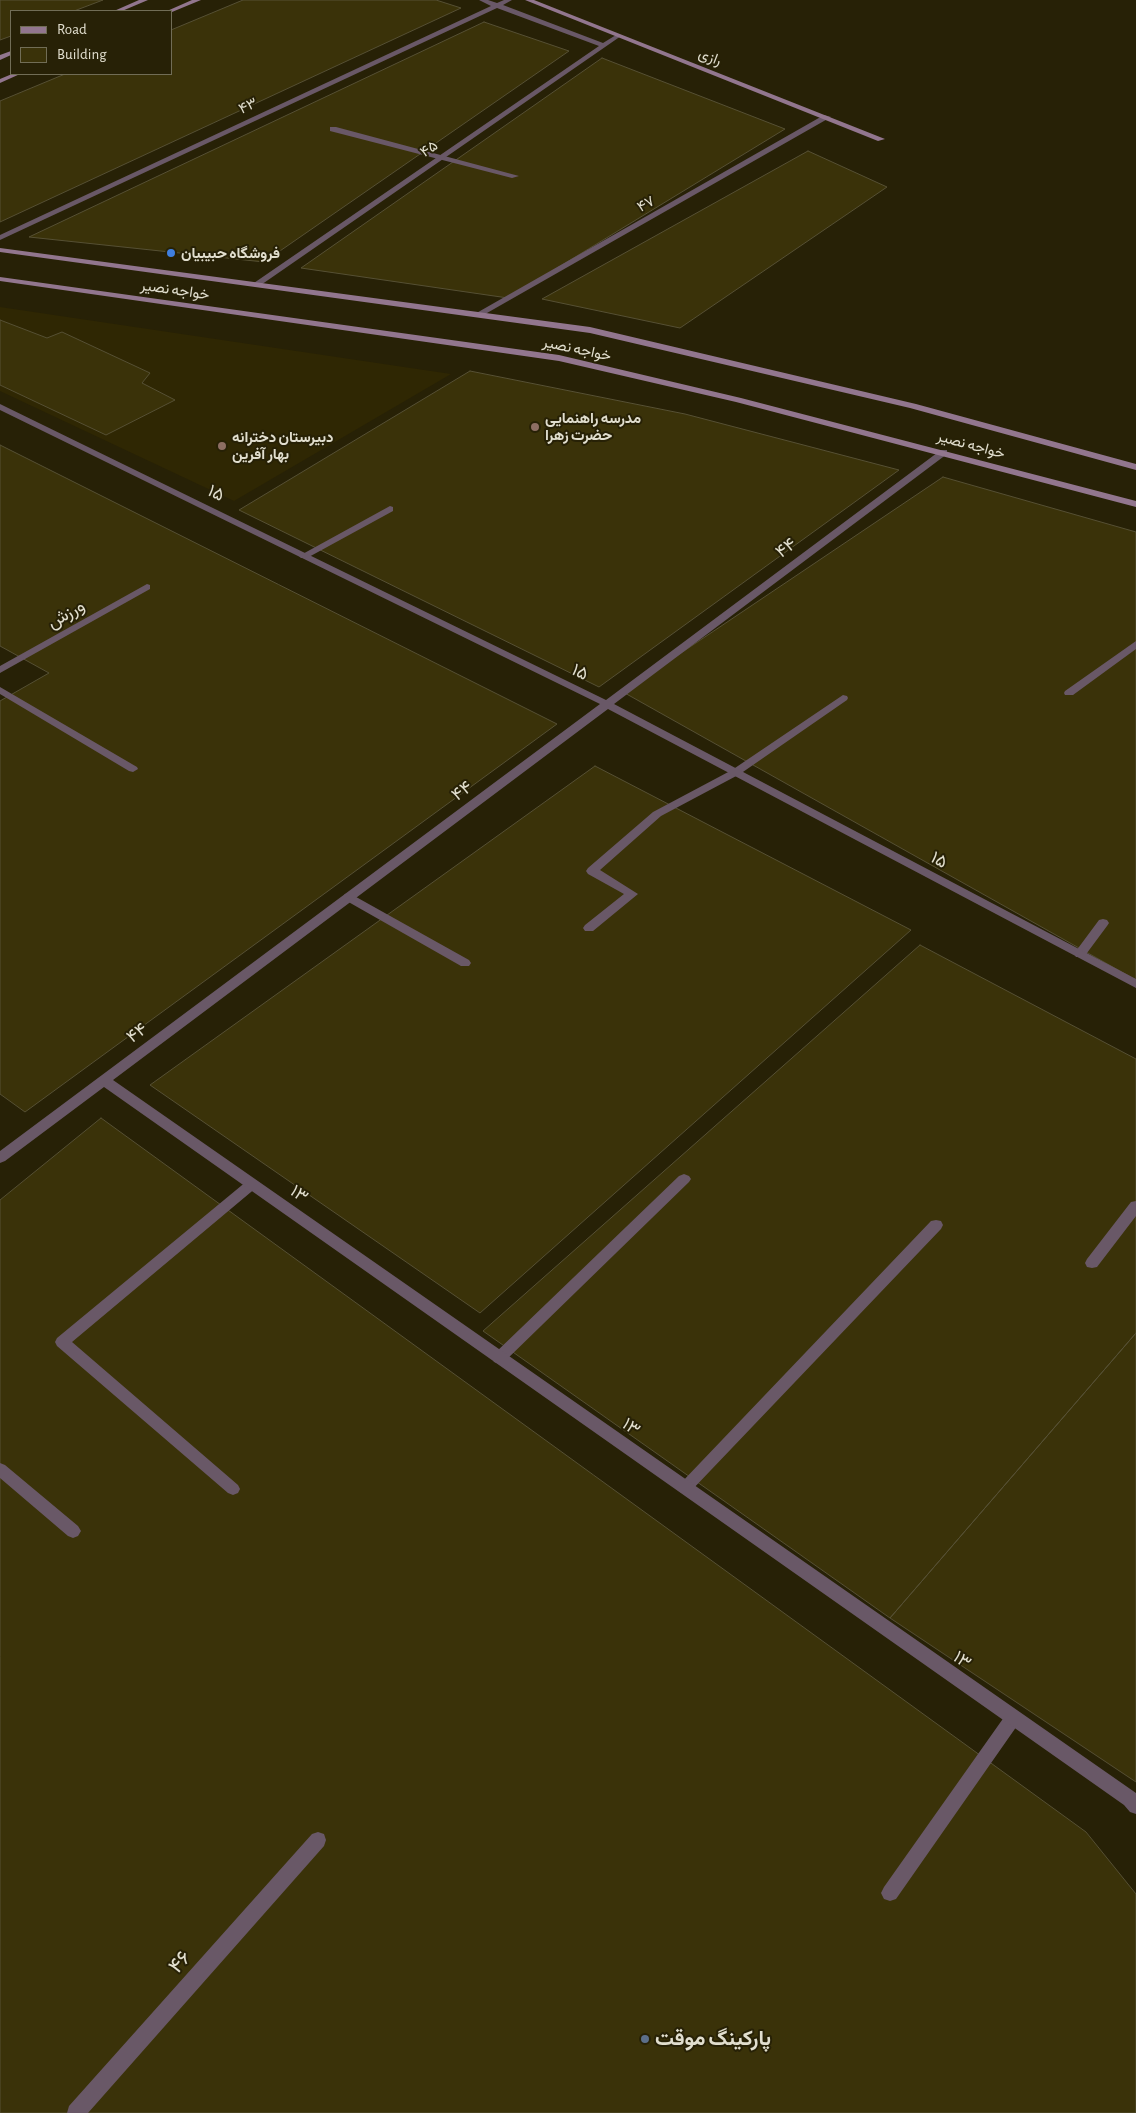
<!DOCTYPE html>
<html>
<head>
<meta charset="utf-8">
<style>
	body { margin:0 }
	#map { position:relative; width:1136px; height:2113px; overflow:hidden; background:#272106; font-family:"Alegreya Sans",sans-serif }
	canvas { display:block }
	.legend { position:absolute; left:10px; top:10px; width:162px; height:65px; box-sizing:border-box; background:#272106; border:1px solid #716d56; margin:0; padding:6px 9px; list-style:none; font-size:15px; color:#e1dece }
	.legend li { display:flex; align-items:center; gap:10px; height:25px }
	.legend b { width:25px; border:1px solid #716d56 }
</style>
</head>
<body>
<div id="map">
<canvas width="1136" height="2113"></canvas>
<ul class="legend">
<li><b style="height:6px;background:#92768e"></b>Road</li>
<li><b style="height:14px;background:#3a3209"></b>Building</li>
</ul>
</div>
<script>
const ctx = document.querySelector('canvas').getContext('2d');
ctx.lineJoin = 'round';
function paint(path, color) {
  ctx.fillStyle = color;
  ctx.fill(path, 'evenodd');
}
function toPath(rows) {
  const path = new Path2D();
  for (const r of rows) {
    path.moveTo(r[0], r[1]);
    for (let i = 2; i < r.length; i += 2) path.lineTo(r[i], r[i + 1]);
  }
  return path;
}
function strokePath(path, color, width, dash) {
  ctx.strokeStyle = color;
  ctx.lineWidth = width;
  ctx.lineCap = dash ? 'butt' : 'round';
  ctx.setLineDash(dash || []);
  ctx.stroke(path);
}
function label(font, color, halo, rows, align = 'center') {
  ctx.font = font + ' "Alegreya Sans",Vazirmatn,sans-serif';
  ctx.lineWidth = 4;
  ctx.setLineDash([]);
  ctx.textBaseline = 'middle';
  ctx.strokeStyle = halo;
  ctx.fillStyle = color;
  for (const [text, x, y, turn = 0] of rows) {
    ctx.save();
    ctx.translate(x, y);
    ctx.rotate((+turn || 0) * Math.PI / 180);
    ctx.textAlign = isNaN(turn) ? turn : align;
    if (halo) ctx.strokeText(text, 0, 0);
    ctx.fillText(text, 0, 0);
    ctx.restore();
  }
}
paint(toPath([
	[0,307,451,374,234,501,0,391]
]), '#2f2703');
const building = toPath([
	[0,0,103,0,74,11,11,11,11,36,0,40,0,0],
	[243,0,436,0,461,8,0,222,0,101,65,74,171,74,171,30,243,0],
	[484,22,569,51,264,262,29,237,484,22],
	[602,58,785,129,508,298,301,268,602,58],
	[808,151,887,187,680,328,542,299,808,151],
	[0,320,47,338,62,332,150,373,142,383,175,400,106,435,0,385,0,320],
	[470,371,685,414,899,470,599,687,239,510,470,371],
	[0,445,557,724,25,1112,0,1094,0,701,49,673,0,646,0,445],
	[943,477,1136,532,1136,980,623,692,943,477],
	[595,766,911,930,480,1313,150,1085,595,766],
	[920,945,1136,1059,1136,1333,890,1618,483,1331,920,945],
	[101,1118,1086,1832,1136,1894,1136,2113,0,2113,0,1200,101,1118],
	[1136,1333,1136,1782,890,1618,1136,1333]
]);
paint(building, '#3a3209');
strokePath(building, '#565034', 1);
paint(toPath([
	[330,127,336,127,519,176,512,178,330,131,330,127],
	[390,506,393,507,393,511,307,558,301,558,299,556,390,506],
	[1136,641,1136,649,1073,695,1065,695,1064,693,1065,691,1136,641],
	[843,695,847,696,848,698,847,700,740,774,661,816,600,870,638,894,593,931,585,931,583,928,585,925,624,894,588,874,586,871,588,868,653,812,732,770,843,695],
	[349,893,469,960,471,963,469,966,461,966,345,900,343,897,345,894,349,893],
	[1103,919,1107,920,1109,923,1107,926,1084,957,1076,957,1074,954,1076,951,1099,920,1103,919],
	[684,1174,689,1176,691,1179,689,1182,504,1362,499,1364,494,1362,492,1358,494,1354,679,1176,684,1174],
	[252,1179,257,1181,259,1184,257,1187,72,1342,238,1485,240,1489,238,1493,233,1495,228,1493,57,1346,55,1342,57,1338,247,1181,252,1179],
	[1136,1201,1136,1216,1097,1267,1092,1268,1087,1267,1085,1263,1087,1259,1131,1202,1136,1201],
	[936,1220,941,1221,943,1225,941,1229,690,1492,685,1494,680,1492,678,1488,680,1484,931,1221,936,1220],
	[0,1463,5,1465,78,1526,81,1531,78,1536,73,1538,68,1536,0,1478,0,1463],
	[1013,1711,1019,1713,1021,1718,1019,1723,896,1899,890,1901,884,1899,881,1893,884,1887,1007,1713,1013,1711],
	[318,1832,324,1834,326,1840,324,1846,88,2113,67,2113,69,2106,312,1834,318,1832]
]), '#695867');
paint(toPath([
	[479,0,488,0,497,3,504,0,512,0,503,5,603,43,616,35,621,36,258,287,251,285,599,46,497,8,0,240,0,235,491,6,479,0],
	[824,115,831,117,480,317,473,315,824,115],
	[0,404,606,700,941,450,947,450,947,454,614,704,1136,979,1136,988,608,709,113,1080,1136,1793,1136,1814,1130,1812,1124,1805,104,1087,5,1161,0,1163,0,1151,600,704,0,410,0,404],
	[147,584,150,585,150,589,0,673,0,666,147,584],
	[0,687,137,767,138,769,133,772,129,771,0,694,0,687]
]), '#695867');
paint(toPath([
	[139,0,148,0,122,11,114,11,139,0],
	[192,0,201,0,172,12,167,11,192,0],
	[525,0,534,0,885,139,878,141,525,0],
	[11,51,11,55,0,60,0,55,11,51],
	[12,74,20,74,0,83,0,79,12,74],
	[0,248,590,327,916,404,1136,464,1136,470,910,408,590,333,0,252,0,248],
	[0,277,559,355,741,398,1136,501,1136,507,736,402,559,361,0,281,0,277]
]), '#92768e');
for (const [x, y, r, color] of [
	[171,253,5,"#3f7fe0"],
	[535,427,5,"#8d6e63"],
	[222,446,5,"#8d6e63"],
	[645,2039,5,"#5c6f8a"]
]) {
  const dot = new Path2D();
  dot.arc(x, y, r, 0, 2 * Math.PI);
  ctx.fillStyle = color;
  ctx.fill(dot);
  strokePath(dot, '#272106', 2);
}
label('15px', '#e1dece', '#272106', [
	["رازی",710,57,21],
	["۴۳",248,106,-25],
	["۴۵",429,149,-34],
	["۴۷",646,204,-29],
	["خواجه نصیر",175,290,8],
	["خواجه نصیر",577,349,12],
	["خواجه نصیر",971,445,15]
]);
label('bold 15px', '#e1dece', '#272106', [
	["فروشگاه حبیبیان",181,253],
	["مدرسه راهنمایی",545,418],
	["حضرت زهرا",545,435],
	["دبیرستان دخترانه",232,437],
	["بهار آفرین",232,454]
], 'left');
label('18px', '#e1dece', '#272106', [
	["۱۵",216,493,26],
	["۴۴",786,548,-37],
	["ورزش",66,614,-30],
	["۱۵",580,672,26],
	["۴۴",462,791,-37],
	["۱۵",939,860,28],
	["۴۴",137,1033,-37],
	["۱۳",299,1194,35],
	["۱۳",631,1427,35],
	["۱۳",962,1660,35]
]);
label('21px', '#e1dece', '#272106', [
	["۴۶",180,1962,-49]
]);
label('bold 21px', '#e1dece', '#272106', [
	["پارکینگ موقت",655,2039]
], 'left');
</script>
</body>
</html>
